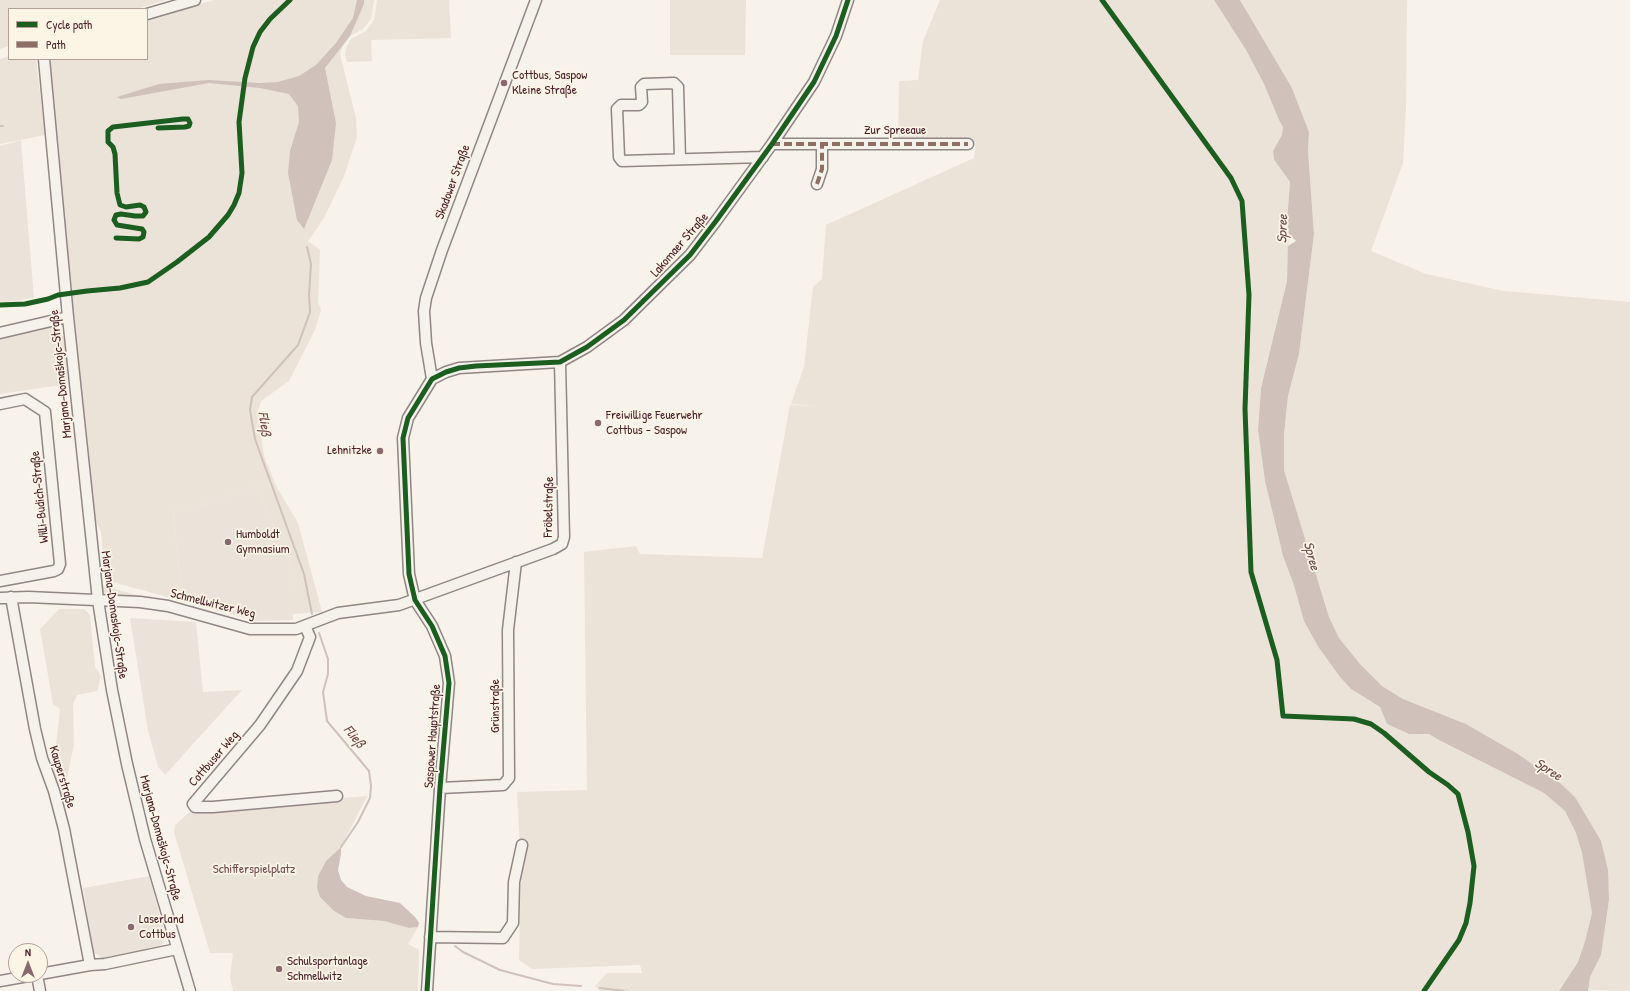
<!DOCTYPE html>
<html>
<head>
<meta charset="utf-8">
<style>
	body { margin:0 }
	#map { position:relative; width:1630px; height:991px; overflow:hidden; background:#f7f3ea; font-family:"Patrick Hand",sans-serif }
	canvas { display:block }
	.legend { position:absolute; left:8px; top:8px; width:140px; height:52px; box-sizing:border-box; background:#fcf5e5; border:1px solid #b59f9b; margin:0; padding:5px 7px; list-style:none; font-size:12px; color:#4a1f2b }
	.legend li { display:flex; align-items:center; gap:8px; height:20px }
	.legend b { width:20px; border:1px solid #b59f9b }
	.north { position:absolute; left:8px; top:943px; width:40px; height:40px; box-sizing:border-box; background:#fcf5e5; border:1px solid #b59f9b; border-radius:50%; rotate:0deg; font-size:11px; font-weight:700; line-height:16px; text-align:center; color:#4a1f2b }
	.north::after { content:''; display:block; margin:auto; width:14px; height:18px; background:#87696e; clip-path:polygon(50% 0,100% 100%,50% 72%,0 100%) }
</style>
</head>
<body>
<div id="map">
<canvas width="1630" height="991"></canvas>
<ul class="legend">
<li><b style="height:5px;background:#1b5e20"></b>Cycle path</li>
<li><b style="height:5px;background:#8d6e63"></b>Path</li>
</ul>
<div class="north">N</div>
</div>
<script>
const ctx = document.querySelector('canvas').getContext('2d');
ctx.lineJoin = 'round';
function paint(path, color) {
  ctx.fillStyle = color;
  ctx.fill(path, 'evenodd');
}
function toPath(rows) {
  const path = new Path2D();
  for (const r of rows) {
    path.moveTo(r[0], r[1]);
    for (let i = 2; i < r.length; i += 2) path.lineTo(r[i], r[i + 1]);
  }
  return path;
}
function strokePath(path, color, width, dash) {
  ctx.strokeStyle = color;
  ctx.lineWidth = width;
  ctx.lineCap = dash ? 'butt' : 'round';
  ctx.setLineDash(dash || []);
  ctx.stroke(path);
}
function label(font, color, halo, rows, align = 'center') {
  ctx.font = font + ' "Patrick Hand",sans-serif';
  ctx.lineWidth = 3.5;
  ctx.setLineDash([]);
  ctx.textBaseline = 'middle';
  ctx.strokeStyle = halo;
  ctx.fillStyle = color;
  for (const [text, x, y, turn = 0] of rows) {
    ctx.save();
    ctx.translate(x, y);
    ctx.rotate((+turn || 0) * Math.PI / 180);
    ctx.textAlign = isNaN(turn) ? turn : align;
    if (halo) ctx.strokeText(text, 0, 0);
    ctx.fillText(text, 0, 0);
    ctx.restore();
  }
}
paint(toPath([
	[21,140,34,298,0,303,0,146],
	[256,486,294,574,293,620,256,621,182,601,173,511,197,507],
	[130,618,196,622,203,692,242,690,165,775,158,767,148,731],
	[149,876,165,933,163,944,155,948,103,958,93,952,83,888]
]), '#ebe3d9');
paint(toPath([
	[0,0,167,0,136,9,9,9,9,46,0,49],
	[214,0,374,0,371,19,363,29,350,36,343,46,340,54,356,118,357,137,344,176,324,218,308,241,320,250,318,302,321,310,315,330,289,381,261,401,258,413,264,456,276,486,298,523,322,612,292,614,294,574,256,486,197,507,173,511,182,601,105,580,101,532,92,514,49,59,147,59,147,19],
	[377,0,449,0,451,38,371,40,372,61,347,62,345,54,347,46,351,39,366,31,374,20],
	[670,0,746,0,745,55,670,55],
	[940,0,1214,0,1246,50,1264,84,1279,120,1283,127,1283,135,1273,151,1274,161,1290,182,1287,221,1289,234,1287,281,1261,388,1258,430,1265,481,1283,556,1319,648,1340,677,1351,689,1380,707,1387,724,1409,734,1429,734,1439,740,1544,793,1565,811,1576,833,1582,853,1592,913,1585,941,1578,962,1559,991,599,991,595,986,607,973,642,973,640,965,532,969,519,960,521,867,517,792,587,790,584,552,636,546,640,554,762,558,790,405,819,406,791,404,804,367,813,287,822,279,826,225,974,158,976,142,898,143,899,81,918,80,923,41],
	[1240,0,1407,0,1406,109,1403,163,1371,251,1426,274,1504,291,1630,302,1630,991,1587,990,1590,977,1601,955,1609,900,1575,797,1560,783,1518,754,1466,724,1403,699,1382,686,1360,664,1339,638,1329,617,1284,470,1284,434,1288,396,1299,354,1314,234,1308,151,1309,132,1292,88],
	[9,56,9,59,36,59,45,135,0,144,0,59],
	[47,327,57,329,60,331,65,340,68,384,0,394,0,339],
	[100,584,107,587,164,602,109,597,102,592],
	[59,609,84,609,90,615,95,667,101,676,97,691,77,695,73,704,74,745,67,777,65,799,60,800,53,773,60,709,53,704,40,629],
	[367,796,341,847,326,861,318,876,317,888,320,897,334,911,346,918,384,921,409,928,418,927,408,944,419,950,418,991,233,991,230,978,233,953,210,953,174,832,175,825,192,810]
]), '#ebe2d8');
paint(toPath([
	[357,0,364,0,364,4,350,36,325,68,336,123,332,160,304,229,297,220,288,173,290,151,299,122,298,106,289,94,260,88,209,83,121,99,117,97,159,84,209,80,260,83,278,82,299,76,316,65,336,43,353,18],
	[1214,0,1240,0,1292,88,1309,132,1308,151,1314,234,1299,354,1288,396,1284,434,1284,470,1329,617,1339,638,1360,664,1382,686,1403,699,1466,724,1518,754,1560,783,1575,797,1601,841,1608,870,1609,900,1601,955,1590,977,1588,991,1559,991,1578,962,1585,941,1592,913,1582,853,1576,833,1565,811,1544,793,1439,740,1429,734,1409,734,1387,724,1380,707,1351,689,1340,677,1319,648,1304,621,1294,585,1283,556,1265,481,1258,430,1261,388,1287,281,1288,246,1296,241,1289,234,1287,221,1290,182,1274,160,1273,151,1282,135,1283,127,1279,120,1264,84,1246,50],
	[341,847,341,854,338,870,341,880,347,887,366,896,400,903,415,917,419,923,418,927,409,928,384,921,346,918,334,911,320,897,317,888,318,876,326,861]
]), '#d0c1ba');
strokePath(toPath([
	[0,126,3,126],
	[307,247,311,264,309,295,310,312,298,345,252,397,250,410,255,439,304,574,312,614],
	[319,633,328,659,328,674,323,692,327,721,369,771,371,786,370,798,358,822,341,847],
	[455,946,463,952,500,970,553,984,581,986],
	[600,988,625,991]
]), '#d0c1ba', 2);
const minor = toPath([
	[147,14,195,0],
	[44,59,68,317,98,600,112,690,127,764,145,839,190,991],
	[772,144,968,144],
	[680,159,678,87,674,83,644,84,641,87,642,102,639,105,621,105,617,109,619,157,622,161,763,157],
	[817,184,822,169,822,145],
	[0,333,68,317],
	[432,379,446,372,459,368,560,362,587,347,624,320,690,255,716,221,772,144,814,82,836,36,848,0],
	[432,379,426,343,424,311,426,298,442,250,536,0],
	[0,404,25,399,45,412,60,564,58,569,54,571,0,581],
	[11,597,35,729,42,758,54,791,64,829,90,965],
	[0,598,28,597,140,602,168,606,250,629,296,629,338,613,399,605,553,549,562,544,564,537,560,362],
	[305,626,310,637,297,671,260,725,193,804,195,807,213,807,337,796],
	[440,788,503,785,509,778,508,630,516,562],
	[430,937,503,938,513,923,514,882,522,845],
	[40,974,90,965,105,964,177,949],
	[37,975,40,991],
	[0,981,34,975],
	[427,991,440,788,449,683,445,656,432,626,415,600,409,574,403,438,408,418,432,379]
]);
strokePath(minor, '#908684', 13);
strokePath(minor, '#f5f2ec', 10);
strokePath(toPath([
	[772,144,968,144],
	[817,184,822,169,822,145]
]), '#8d6e63', 4, [8, 4]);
strokePath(toPath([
	[1102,0,1231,178,1242,201,1249,295,1245,409,1251,572,1277,660,1283,716,1354,719,1371,724,1384,733,1429,772,1448,785,1458,794,1468,832,1474,866,1470,903,1466,923,1459,940,1424,991],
	[116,238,139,239,143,237,144,232,142,229,117,225,114,220,116,215,121,214,135,216,143,216,146,212,144,207,140,205,126,207,120,205,117,193,115,154,113,147,108,142,108,131,113,127,183,119,188,119,190,123,189,126,185,127,158,128],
	[0,305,25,304,48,299,58,295,87,291,120,288,148,282,177,262,209,237,228,215,234,205,239,193,242,173,239,122,245,78,253,47,260,32,270,19,290,0],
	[427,991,440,788,449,683,445,656,432,626,415,600,409,574,403,438,408,418,432,379,446,372,459,368,476,366,560,362,587,347,624,320,690,255,716,221,772,144,814,82,836,36,848,0]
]), '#1b5e20', 5);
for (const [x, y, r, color] of [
	[504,83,4,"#87696e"],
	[598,423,4,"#87696e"],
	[380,451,4,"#87696e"],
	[228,542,4,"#87696e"],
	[131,927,4,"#87696e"],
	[279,969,4,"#87696e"]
]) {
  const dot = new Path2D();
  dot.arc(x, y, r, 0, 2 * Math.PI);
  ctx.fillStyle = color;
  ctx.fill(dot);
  strokePath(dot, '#fcf5e5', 1.5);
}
label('13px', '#4a1f2b', '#fcf5e5', [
	["Cottbus, Saspow",512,76],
	["Kleine Straße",512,91],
	["Freiwillige Feuerwehr",606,416],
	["Cottbus - Saspow",606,431],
	["Lehnitzke",372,451,"right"],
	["Humboldt",236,535],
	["Gymnasium",236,550],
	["Laserland",139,920],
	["Cottbus",139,935],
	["Schulsportanlage",287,962],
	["Schmellwitz",287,977]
], 'left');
label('13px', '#4a1f2b', '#fcf5e5', [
	["Zur Spreeaue",895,131],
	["Skadower Straße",453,182,-70],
	["Lakomaer Straße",680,245,-49],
	["Marjana-Domaškojc-Straße",61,374,-96],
	["Willi-Budich-Straße",40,497,-96],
	["Fröbelstraße",549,507,-89],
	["Schmellwitzer Weg",213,604,14],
	["Marjana-Domaskojc-Straße",114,615,82],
	["Grünstraße",496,706,-90],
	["Saspower Hauptstraße",433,736,-86],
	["Cottbuser Weg",214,759,-49],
	["Kauperstraße",62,777,73],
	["Marjana-Domaškojc-Straße",160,838,75]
]);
label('13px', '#704c53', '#fcf5e5', [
	["Schifferspielplatz",254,870]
]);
label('italic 14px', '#6d4950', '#fcf5e5', [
	["Spree",1283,229,-88],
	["Fließ",264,424,81],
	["Spree",1311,556,75],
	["Fließ",354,737,50],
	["Spree",1548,770,32]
]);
</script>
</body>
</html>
